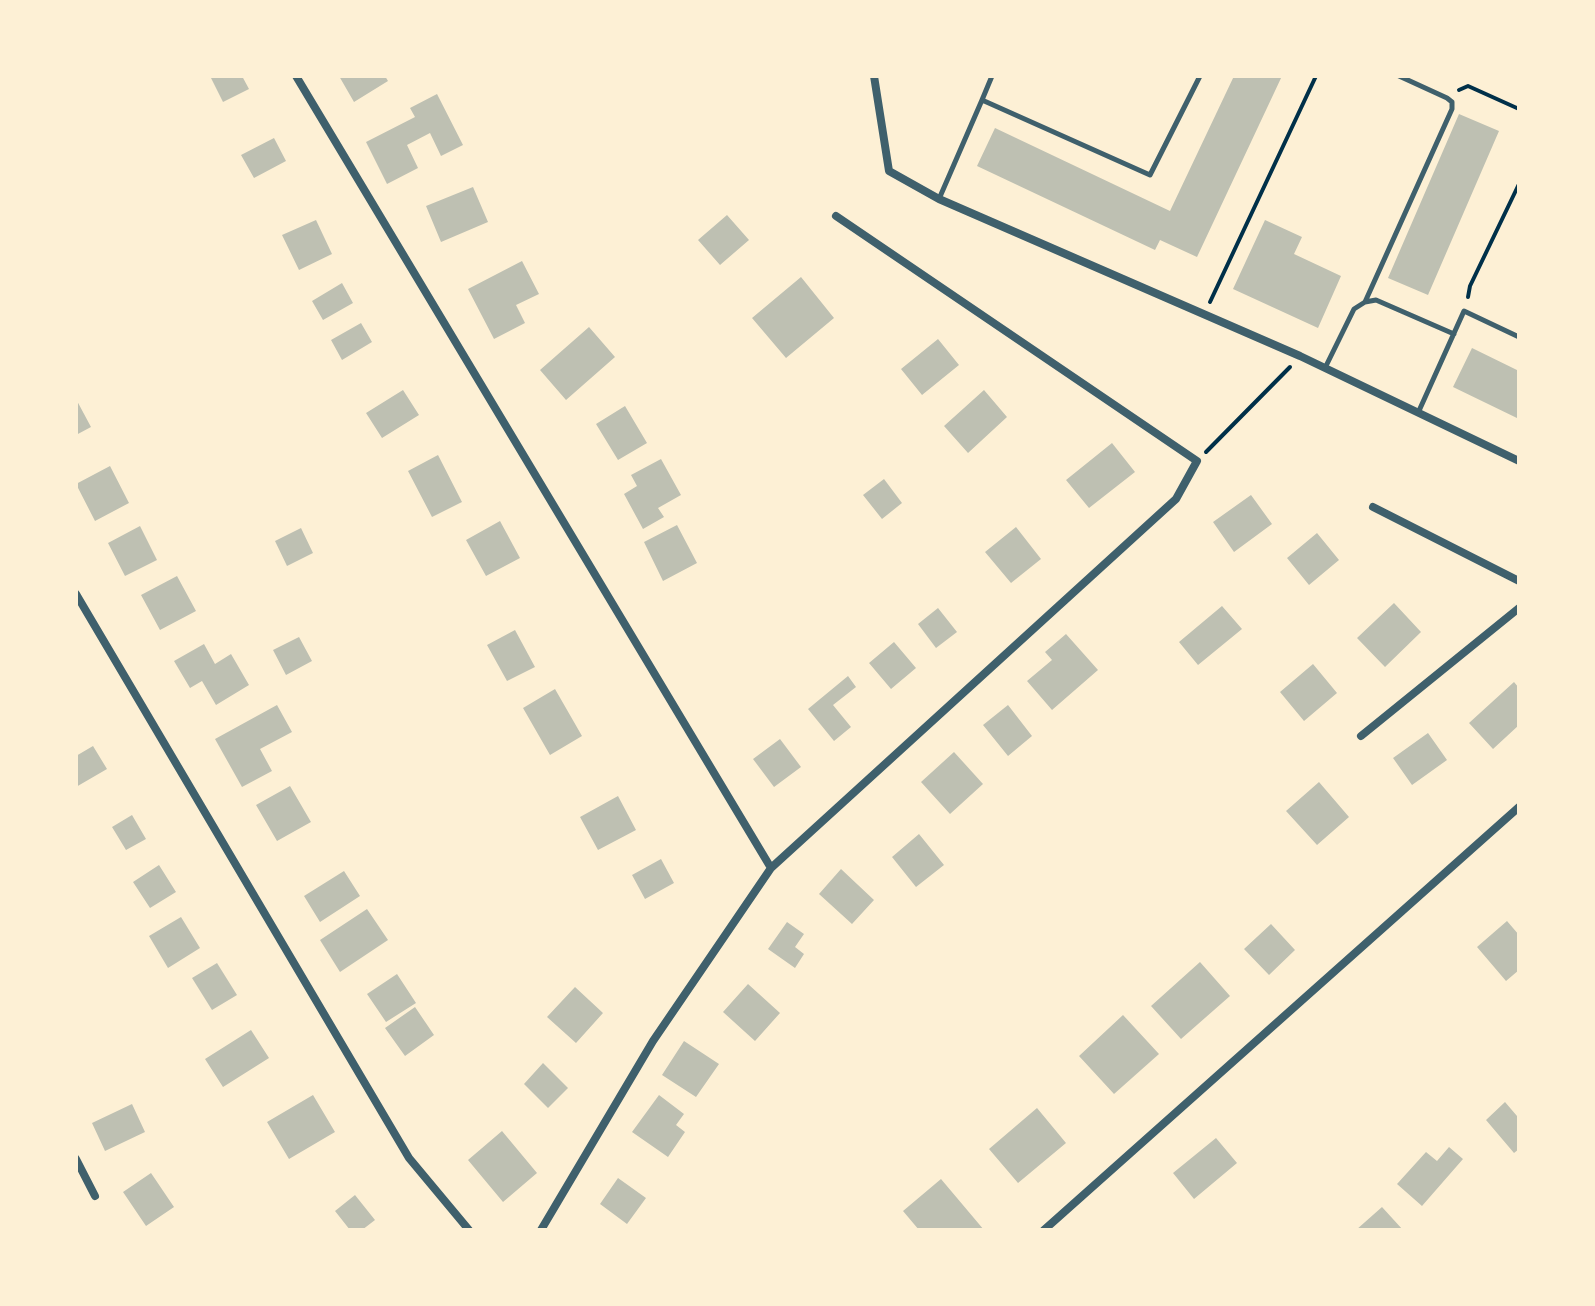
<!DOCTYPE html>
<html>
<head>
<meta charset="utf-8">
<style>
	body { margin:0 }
	#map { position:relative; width:1595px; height:1306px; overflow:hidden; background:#fdf0d5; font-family:"Source Sans 3",sans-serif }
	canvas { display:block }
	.frame { position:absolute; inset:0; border:78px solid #fdf0d5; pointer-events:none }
</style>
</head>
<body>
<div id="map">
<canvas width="1595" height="1306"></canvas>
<div class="frame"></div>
</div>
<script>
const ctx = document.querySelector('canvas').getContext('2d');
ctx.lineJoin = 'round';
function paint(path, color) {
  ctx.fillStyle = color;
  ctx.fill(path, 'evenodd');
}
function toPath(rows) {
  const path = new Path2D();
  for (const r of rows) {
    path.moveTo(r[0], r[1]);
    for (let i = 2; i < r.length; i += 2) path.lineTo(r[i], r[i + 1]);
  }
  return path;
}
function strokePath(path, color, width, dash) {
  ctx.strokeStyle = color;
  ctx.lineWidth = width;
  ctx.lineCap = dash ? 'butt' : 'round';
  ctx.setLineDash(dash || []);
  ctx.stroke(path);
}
paint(toPath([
	[210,76,242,76,249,89,223,102],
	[339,76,385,76,388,81,354,102],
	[1234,76,1282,76,1197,257,1160,240,1155,250,977,166,995,128,1170,211],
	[437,94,463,145,441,156,430,133,407,145,418,168,387,184,366,142,415,117,410,108],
	[1459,114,1499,131,1428,295,1388,278],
	[274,138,286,161,254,178,241,155],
	[473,187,488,222,441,242,426,206],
	[727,215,749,240,720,265,698,240],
	[316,220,332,254,299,270,282,235],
	[1265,220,1302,237,1294,254,1341,276,1318,328,1233,289],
	[522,261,539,294,516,305,525,323,494,339,468,289],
	[801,277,834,318,786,358,752,318],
	[342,283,353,303,323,320,312,301],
	[361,323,372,342,342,360,331,340],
	[589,327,615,357,566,400,540,370],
	[938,339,959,365,922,395,901,369],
	[1472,348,1519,371,1519,419,1453,387],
	[403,390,419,415,382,438,366,413],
	[984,390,1007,417,968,453,944,426],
	[76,399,91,427,76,435],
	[625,406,647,443,618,460,596,424],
	[1112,443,1135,472,1089,508,1066,480],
	[438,455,462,502,432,517,408,471],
	[661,459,681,495,658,508,664,517,643,529,624,494,637,486,631,475],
	[110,466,129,503,95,521,76,484],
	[884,479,902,503,882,519,863,495],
	[1251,495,1272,524,1234,552,1213,522],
	[500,521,520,558,486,576,466,540],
	[677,525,697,563,663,581,644,542],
	[140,526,157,560,125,576,108,543],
	[1016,527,1041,559,1011,583,985,552],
	[301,528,313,553,287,566,275,541],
	[1317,533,1339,560,1309,585,1287,558],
	[177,576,196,611,160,630,141,595],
	[1394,603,1421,632,1385,667,1357,638],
	[1222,606,1242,629,1198,665,1179,642],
	[938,608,957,632,936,648,918,624],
	[515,630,535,667,507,681,487,645],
	[1066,634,1098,670,1052,710,1027,681,1052,660,1045,652],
	[299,637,312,661,286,675,273,650],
	[894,642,916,668,891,689,869,663],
	[204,644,215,664,231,654,249,685,216,705,202,681,190,688,174,661],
	[1313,664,1337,693,1304,721,1280,692],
	[848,676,856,687,833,705,851,727,834,741,808,709],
	[1514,682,1519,688,1519,725,1493,749,1469,723],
	[555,689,582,736,550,755,523,708],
	[277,705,292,732,260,749,272,771,242,787,215,739],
	[1008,705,1032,736,1008,756,983,725],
	[1428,733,1447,760,1412,785,1393,758],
	[780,739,801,767,774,787,753,759],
	[93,746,107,769,76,787,76,756],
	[954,752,983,784,950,814,921,782],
	[1319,782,1349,817,1317,845,1286,811],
	[290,786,311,822,277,841,256,805],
	[618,796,636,830,598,850,580,817],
	[132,815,146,839,126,850,112,827],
	[919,834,944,865,916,887,892,857],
	[661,859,674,883,645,899,632,875],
	[159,865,176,892,150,908,133,882],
	[841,869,874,900,852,924,819,894],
	[344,871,360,896,320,922,304,896],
	[367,909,388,940,340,972,320,940],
	[181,917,200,948,168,968,149,936],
	[1507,921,1519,935,1519,970,1506,981,1477,947],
	[787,922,804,934,795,947,804,954,795,968,768,949],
	[1271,924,1295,950,1269,975,1244,949],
	[1200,962,1230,996,1181,1039,1151,1006],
	[217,963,237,995,212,1010,192,978],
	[397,974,416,1003,386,1022,367,994],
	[748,984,780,1013,755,1041,723,1012],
	[575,987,603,1013,576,1043,547,1017],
	[415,1007,434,1035,405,1056,385,1028],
	[1123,1015,1159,1054,1114,1094,1079,1056],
	[251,1030,269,1058,223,1087,205,1059],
	[684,1041,719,1064,696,1097,662,1075],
	[543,1063,568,1088,548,1108,524,1084],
	[313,1095,335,1132,289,1159,267,1122],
	[659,1095,684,1114,676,1125,685,1132,668,1157,632,1132],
	[1505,1102,1517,1116,1519,1115,1519,1149,1514,1153,1486,1120],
	[132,1104,145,1132,105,1151,92,1123],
	[1037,1108,1066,1143,1018,1183,989,1149],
	[502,1131,537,1173,503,1202,468,1160],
	[1216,1138,1237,1163,1194,1199,1173,1173],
	[1449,1147,1463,1159,1422,1206,1397,1184,1426,1152,1437,1161],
	[151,1173,174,1207,146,1226,123,1192],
	[618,1178,646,1198,627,1224,600,1204],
	[941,1179,984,1230,919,1230,903,1211],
	[355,1195,375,1220,362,1230,350,1230,335,1211],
	[1382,1207,1403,1230,1356,1230]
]), '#bec0b2');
strokePath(toPath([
	[1459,90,1468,86,1519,109],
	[1468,297,1470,286,1519,184],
	[1210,302,1316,76],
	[1206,452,1290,367]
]), '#003049', 4);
strokePath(toPath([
	[992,76,982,100,1150,175,1200,76],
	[939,199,982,100],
	[1365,302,1452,109,1452,102,1447,98,1399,76],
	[1325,368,1354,309,1365,302,1376,300,1454,334],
	[1418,413,1464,311,1519,337]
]), '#3f606c', 5);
strokePath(toPath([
	[296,76,771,868],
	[874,76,889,171,939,199,1300,356,1519,461],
	[1373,507,1519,581],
	[76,594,409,1158,469,1230],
	[1361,736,1519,608],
	[76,1159,95,1196],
	[541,1230,653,1041,771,868,1176,499,1197,461,836,216],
	[1044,1230,1519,807]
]), '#3f606c', 8);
</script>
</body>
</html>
